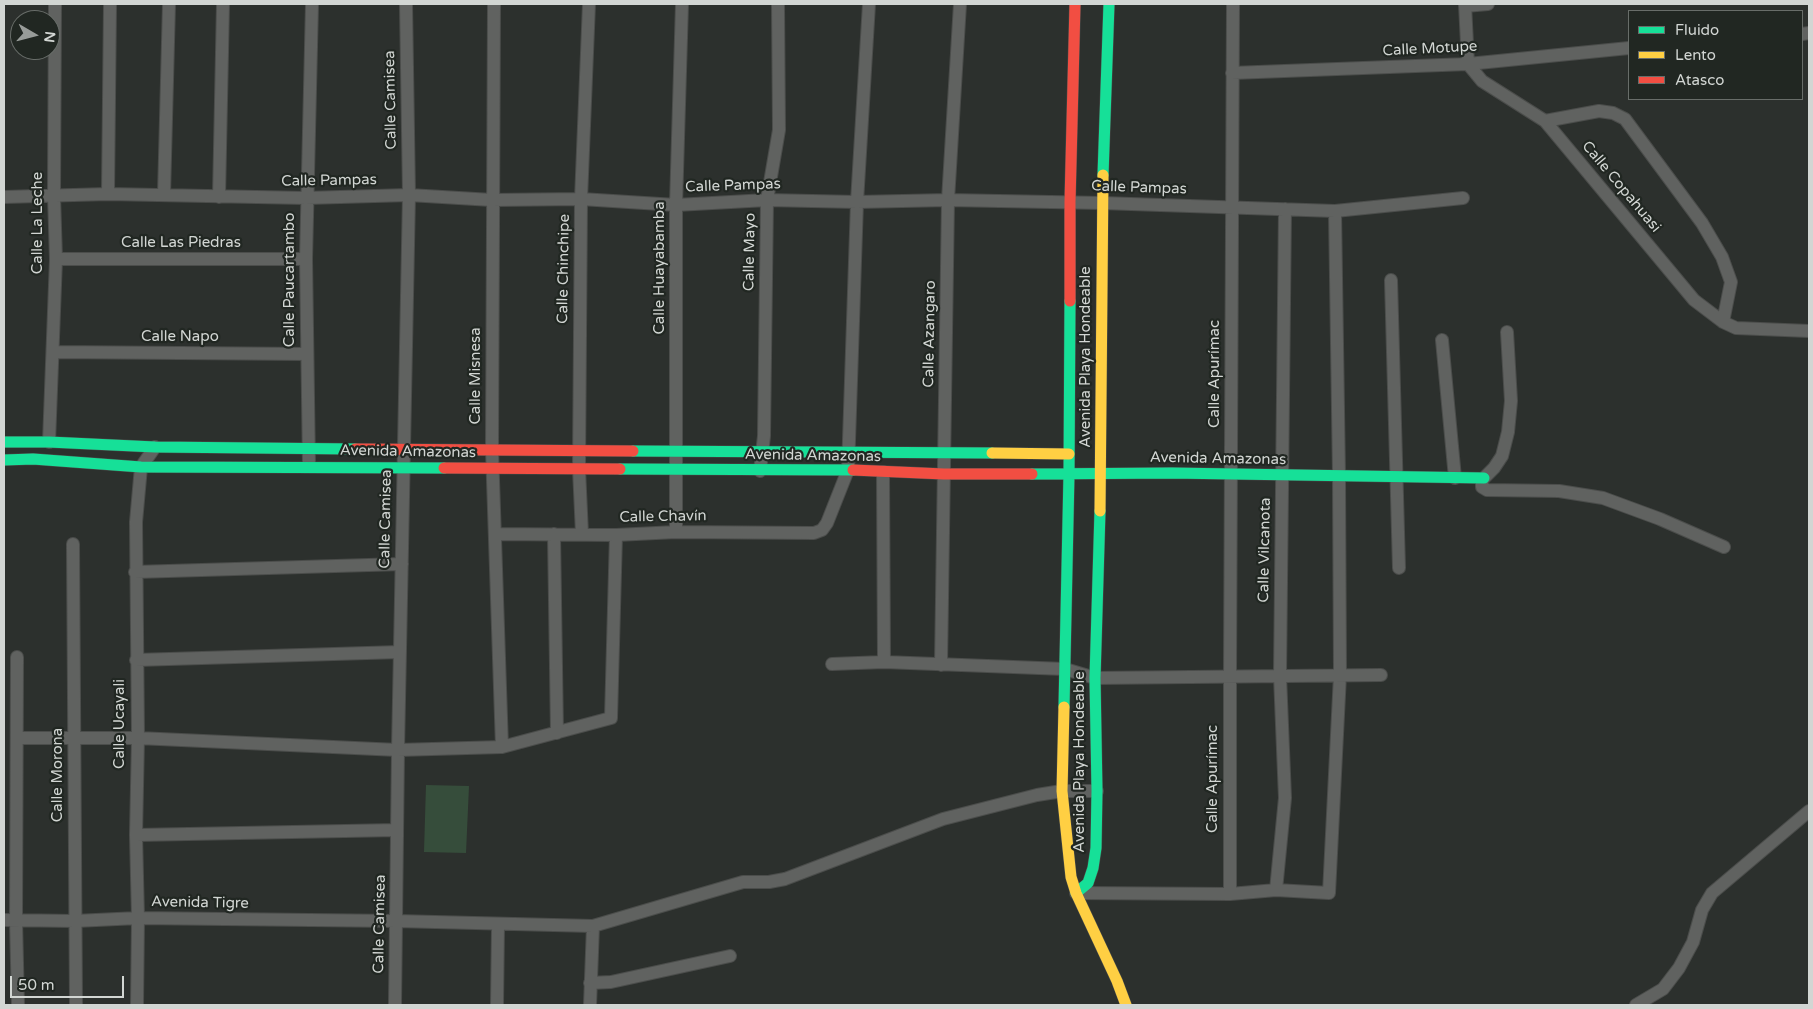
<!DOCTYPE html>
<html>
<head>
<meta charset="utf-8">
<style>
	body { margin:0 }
	#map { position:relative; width:1813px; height:1009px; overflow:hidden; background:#2c302d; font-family:"Varela Round",sans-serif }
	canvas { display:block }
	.frame { position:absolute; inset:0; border:5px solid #d2d6d3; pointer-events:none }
	.legend { position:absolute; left:1628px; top:10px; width:175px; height:90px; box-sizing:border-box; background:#212722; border:1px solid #686d69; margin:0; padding:6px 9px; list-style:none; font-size:15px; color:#d2d6d3 }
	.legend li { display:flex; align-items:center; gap:10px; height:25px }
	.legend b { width:25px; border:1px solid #686d69 }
	.north { position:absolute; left:10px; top:10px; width:50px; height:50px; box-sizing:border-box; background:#212722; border:1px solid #686d69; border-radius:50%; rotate:98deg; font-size:14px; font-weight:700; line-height:20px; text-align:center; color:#d2d6d3 }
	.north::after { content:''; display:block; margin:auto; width:18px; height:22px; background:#989c99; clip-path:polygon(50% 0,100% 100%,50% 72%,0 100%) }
	.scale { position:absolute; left:10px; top:976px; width:114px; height:22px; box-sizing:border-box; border:2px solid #d2d6d3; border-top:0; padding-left:6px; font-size:15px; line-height:18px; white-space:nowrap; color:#d2d6d3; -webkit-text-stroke:4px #212722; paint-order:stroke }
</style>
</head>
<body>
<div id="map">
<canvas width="1813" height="1009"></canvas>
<div class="frame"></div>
<ul class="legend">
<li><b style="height:6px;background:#16e098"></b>Fluido</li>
<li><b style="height:6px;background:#ffcf43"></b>Lento</li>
<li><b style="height:6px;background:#f24e42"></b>Atasco</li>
</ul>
<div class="north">N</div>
<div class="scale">50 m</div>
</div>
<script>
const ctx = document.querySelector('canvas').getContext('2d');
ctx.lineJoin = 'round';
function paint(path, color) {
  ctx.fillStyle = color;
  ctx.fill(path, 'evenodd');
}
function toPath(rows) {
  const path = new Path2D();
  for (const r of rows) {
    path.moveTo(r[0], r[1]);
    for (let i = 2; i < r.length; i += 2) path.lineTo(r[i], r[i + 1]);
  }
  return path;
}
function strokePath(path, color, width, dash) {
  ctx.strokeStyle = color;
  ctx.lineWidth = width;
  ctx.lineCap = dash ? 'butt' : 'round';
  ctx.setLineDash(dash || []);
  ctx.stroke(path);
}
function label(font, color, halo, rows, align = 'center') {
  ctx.font = font + ' "Varela Round",sans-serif';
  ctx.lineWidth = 4.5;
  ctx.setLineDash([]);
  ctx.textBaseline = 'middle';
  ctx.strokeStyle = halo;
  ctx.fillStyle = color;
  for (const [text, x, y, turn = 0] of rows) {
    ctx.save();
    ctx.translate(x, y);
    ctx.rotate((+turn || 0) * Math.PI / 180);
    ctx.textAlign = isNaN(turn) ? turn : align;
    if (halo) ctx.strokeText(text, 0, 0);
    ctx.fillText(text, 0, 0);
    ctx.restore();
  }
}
paint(toPath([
	[426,785,469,786,466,853,424,852]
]), '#364d3b');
const street = toPath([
	[494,4,492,450,502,747],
	[1465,4,1468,64,1482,81,1545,121,1694,300,1723,322,1736,328,1809,331],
	[1465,6,1488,4],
	[1802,34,1809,33],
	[1232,73,1468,64,1629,48],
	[1545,121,1599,111,1613,113,1625,119,1702,223,1722,257,1731,282,1723,322],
	[108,194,110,4],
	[164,195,169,4],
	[4,197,108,194,306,198,409,195,492,200,581,199,676,205,767,200,857,202,948,200,1102,203,1335,211,1463,198],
	[219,197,223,4],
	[56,259,306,259],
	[1391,280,1399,568],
	[1507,332,1511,401,1508,432,1502,456,1494,468,1482,480,1482,487,1487,490,1559,491,1603,498,1660,519,1724,547],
	[1442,340,1455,478],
	[53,352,307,354],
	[49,442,56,259,54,196,55,4],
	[309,466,306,259,312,4],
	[760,471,764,436,767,200,779,130,778,4],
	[883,472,884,662],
	[676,532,676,205,682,4],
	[495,534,616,535,676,532,814,533,822,530,827,523,848,470,857,202,869,4],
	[554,534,557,733],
	[582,534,579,469,581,199,589,4],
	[73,544,76,1005],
	[135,572,402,564],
	[17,657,16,921,18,1005],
	[136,660,400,652],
	[832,664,884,662,1065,669,1095,678,1381,675],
	[941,665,948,200,960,4],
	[17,738,138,738,398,750,502,747,611,718,616,535],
	[136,835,397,830],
	[1276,890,1285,798,1280,676,1285,209],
	[1076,893,1230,894,1276,890,1329,893,1340,675,1339,476,1335,211],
	[1230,894,1230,676,1233,4],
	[4,920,75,921,138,918,396,921,593,926,743,882,769,882,785,879,943,819,1037,795,1062,791,1097,791],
	[590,983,611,982,730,956],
	[137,1005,138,918,136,835,138,738,136,522,141,467,155,447],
	[395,1005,398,750,409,195,406,4],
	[497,1005,498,925],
	[590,1005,593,926],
	[1636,1005,1663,989,1679,968,1693,942,1702,910,1712,893,1809,811]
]);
const fast = toPath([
	[1103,175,1109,4],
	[4,442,49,442,155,447,355,449],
	[633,451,992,453],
	[4,460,33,459,141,467,444,468],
	[620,469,853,470],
	[1032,474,1172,473,1484,478],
	[1064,707,1069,474,1070,301],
	[1076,893,1088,883,1093,868,1096,848,1097,791,1095,678,1100,511]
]);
const slow = toPath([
	[992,453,1069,454],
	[1100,511,1103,175],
	[1064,707,1062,791,1071,877,1076,893,1117,981,1126,1005]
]);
const jam = toPath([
	[1070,301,1070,202,1075,4],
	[355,449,633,451],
	[444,468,620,469],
	[853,470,944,474,1032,474]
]);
strokePath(street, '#4b4d4b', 14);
strokePath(fast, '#4b4d4b', 12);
strokePath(slow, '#4b4d4b', 12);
strokePath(jam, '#4b4d4b', 12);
strokePath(street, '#606260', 12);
strokePath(fast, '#16e098', 11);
strokePath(slow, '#ffcf43', 11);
strokePath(jam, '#f24e42', 11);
label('15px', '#d2d6d3', '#212722', [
	["Calle Motupe",1430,49,-3],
	["Calle Camisea",391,100,-91],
	["Calle Pampas",329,181,-1],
	["Calle Pampas",733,186,-2],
	["Calle Copahuasi",1621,187,50],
	["Calle Pampas",1139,188,2],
	["Calle La Leche",38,223,-90],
	["Calle Las Piedras",181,243],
	["Calle Mayo",750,252,-89],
	["Calle Huayabamba",660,268,-90],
	["Calle Chinchipe",564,269,-89],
	["Calle Paucartambo",290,280,-90],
	["Calle Azangaro",930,334,-89],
	["Calle Napo",180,337],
	["Avenida Playa Hondeable",1086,357,-90],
	["Calle Apurímac",1215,374,-90],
	["Calle Misnesa",476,376,-90],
	["Avenida Amazonas",408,452,1],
	["Avenida Amazonas",813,456,1],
	["Avenida Amazonas",1218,459,1],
	["Calle Chavín",663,517,-1],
	["Calle Camisea",386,519,-89],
	["Calle Vilcanota",1265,550,-89],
	["Calle Ucayali",120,724,-90],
	["Avenida Playa Hondeable",1080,762,-90],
	["Calle Morona",58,775,-90],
	["Calle Apurímac",1213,779,-90],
	["Avenida Tigre",200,903,1],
	["Calle Camisea",380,924,-89]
]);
</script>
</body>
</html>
